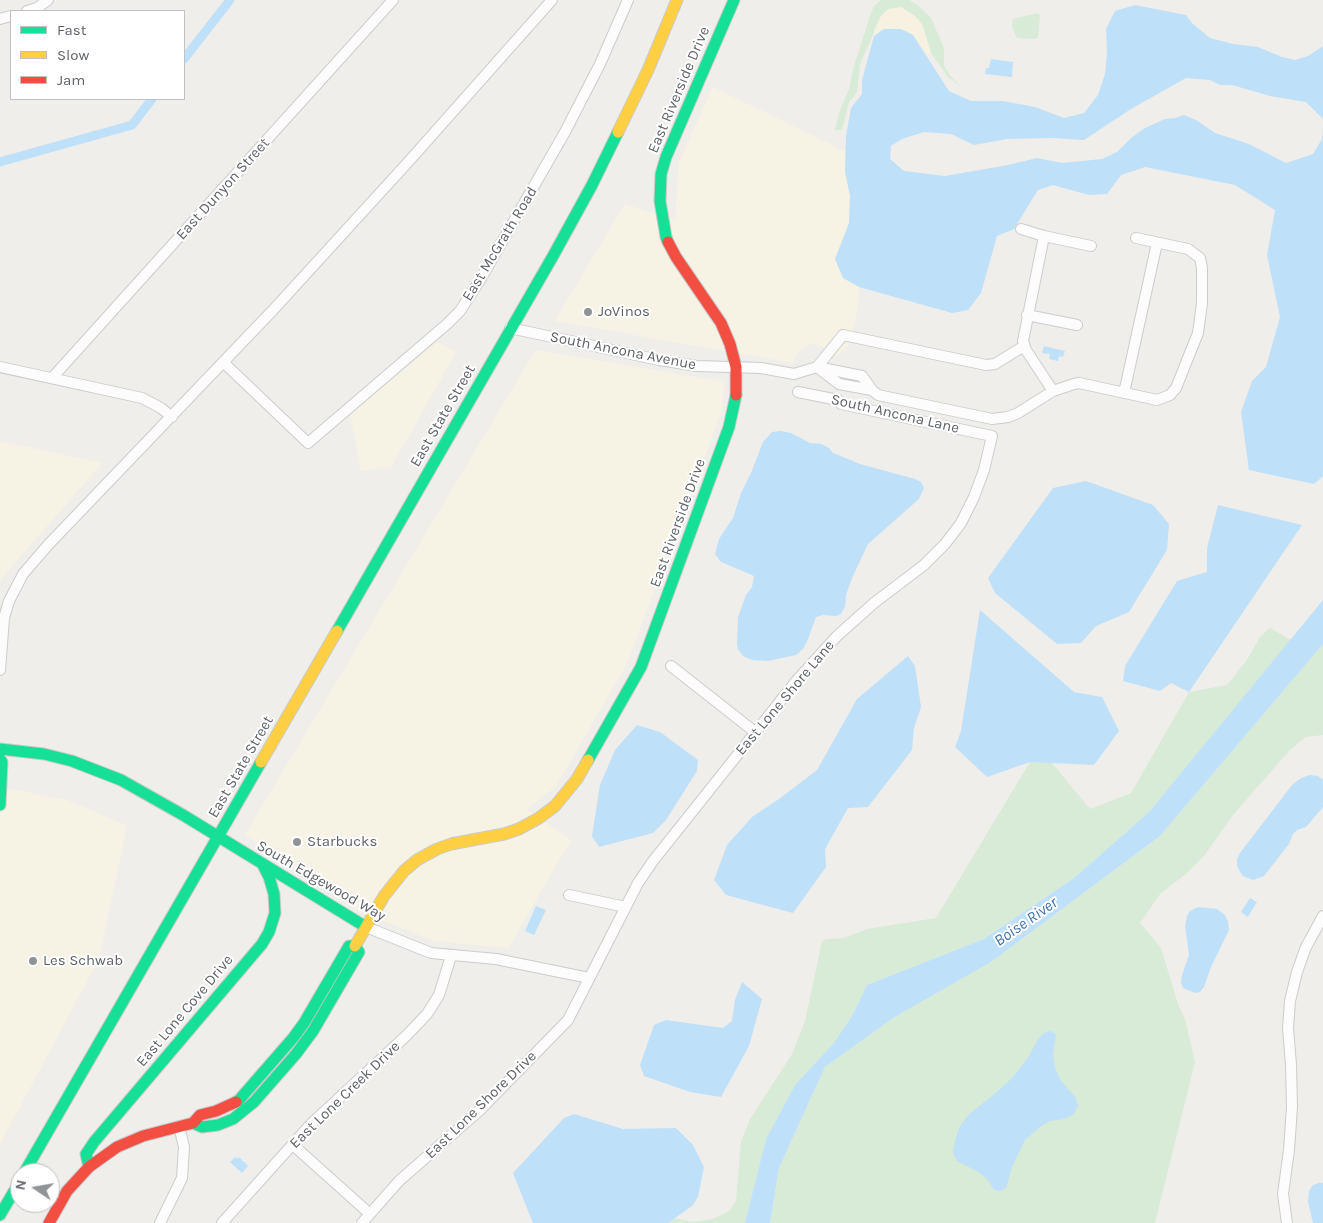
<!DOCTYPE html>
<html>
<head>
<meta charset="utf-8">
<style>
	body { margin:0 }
	#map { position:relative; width:1323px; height:1223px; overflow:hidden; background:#efeeea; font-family:Karla,sans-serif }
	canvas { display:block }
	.legend { position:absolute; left:10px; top:10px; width:175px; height:90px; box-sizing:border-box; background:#fff; border:1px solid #bfc1c3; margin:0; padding:6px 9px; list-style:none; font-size:15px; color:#5f6368 }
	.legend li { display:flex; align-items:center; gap:10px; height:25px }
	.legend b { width:25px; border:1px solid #bfc1c3 }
	.north { position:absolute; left:10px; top:1163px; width:50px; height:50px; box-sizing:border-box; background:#fff; border:1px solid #bfc1c3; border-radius:50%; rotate:282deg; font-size:14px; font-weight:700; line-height:20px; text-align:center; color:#5f6368 }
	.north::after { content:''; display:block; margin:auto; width:18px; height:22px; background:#919496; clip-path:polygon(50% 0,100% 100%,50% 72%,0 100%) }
</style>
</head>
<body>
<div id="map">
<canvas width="1323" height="1223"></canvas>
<ul class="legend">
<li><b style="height:6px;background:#16e098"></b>Fast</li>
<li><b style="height:6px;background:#ffcf43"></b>Slow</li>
<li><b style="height:6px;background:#f24e42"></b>Jam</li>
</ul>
<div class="north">N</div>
</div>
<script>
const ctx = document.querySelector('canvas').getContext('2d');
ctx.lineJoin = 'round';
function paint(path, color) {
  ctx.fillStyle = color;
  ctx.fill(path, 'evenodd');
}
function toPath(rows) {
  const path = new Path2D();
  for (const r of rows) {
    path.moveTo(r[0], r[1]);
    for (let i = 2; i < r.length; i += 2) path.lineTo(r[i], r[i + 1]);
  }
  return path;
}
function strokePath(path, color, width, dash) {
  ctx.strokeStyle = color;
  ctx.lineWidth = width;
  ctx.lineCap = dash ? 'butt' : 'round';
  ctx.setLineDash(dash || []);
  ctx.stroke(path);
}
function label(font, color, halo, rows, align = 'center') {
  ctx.font = font + ' Karla,sans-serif';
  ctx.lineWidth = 4;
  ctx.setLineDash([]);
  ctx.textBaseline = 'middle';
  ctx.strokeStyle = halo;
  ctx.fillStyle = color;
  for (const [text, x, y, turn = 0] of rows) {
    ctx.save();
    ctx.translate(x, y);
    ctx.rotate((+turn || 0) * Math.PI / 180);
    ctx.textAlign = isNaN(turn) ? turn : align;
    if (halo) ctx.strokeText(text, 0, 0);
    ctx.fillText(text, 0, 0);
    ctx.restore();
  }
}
paint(toPath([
	[713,87,846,152,845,172,850,196,849,223,835,259,843,278,859,287,856,319,849,344,838,356,831,350,812,343,798,351,794,363,782,361,555,321,625,204,675,220,679,162],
	[437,342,456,352,391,467,361,471,350,415],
	[536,350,724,382,722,410,626,666,555,787,527,809,571,840,508,948,434,941,356,910,245,835],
	[0,441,102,463,0,580],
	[0,787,67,800,127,826,99,959,0,1144]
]), '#f7f3e4');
paint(toPath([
	[881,0,909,0,920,7,931,18,944,48,944,65,950,76,962,87,948,77,931,53,922,24,881,17,860,64,857,92,849,102,842,130,835,130,839,113,849,89,854,66,870,16,874,6],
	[1037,13,1040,15,1038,37,1036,39,1017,38,1012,27,1013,19],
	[1270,628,1291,640,1149,812,1074,878,984,939,867,985,852,1016,833,1044,795,1085,766,1139,745,1223,668,1223,675,1218,692,1222,713,1219,729,1211,736,1201,741,1142,750,1119,792,1054,805,1021,822,941,827,939,844,938,867,929,936,918,1030,762,1052,763,1090,809,1131,793,1189,692,1227,685,1247,660,1260,637],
	[1323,644,1323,735,1306,737,1291,749,1233,815,1204,856,1187,873,1160,894,1140,923,1161,948,1178,1004,1185,1019,1195,1062,1155,1223,770,1223,779,1168,825,1067,893,1018,991,962,1160,836]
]), '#d8ebd6');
paint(toPath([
	[901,7,915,16,922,24,931,53,929,54,923,52,913,35,884,29,874,36,874,30,881,16,888,9]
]), '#f6f1e1');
paint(toPath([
	[1135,5,1186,15,1192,23,1210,38,1233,44,1258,47,1282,57,1295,60,1308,56,1323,46,1323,119,1306,102,1270,96,1232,85,1220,85,1210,80,1186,78,1131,109,1084,140,1052,138,1007,139,974,145,951,134,924,132,902,139,891,146,890,159,904,171,945,176,1008,165,1037,158,1062,163,1102,159,1117,152,1131,138,1145,128,1165,119,1175,118,1184,115,1196,120,1215,133,1249,144,1286,163,1313,154,1322,139,1323,128,1323,476,1314,484,1249,470,1241,412,1252,381,1266,367,1280,317,1267,255,1275,210,1235,185,1145,167,1121,175,1107,194,1089,195,1053,185,1038,190,1014,229,997,236,981,293,968,310,952,313,859,287,843,278,835,259,849,223,850,196,845,172,846,136,851,108,862,94,862,80,874,36,884,29,901,29,913,35,949,91,971,101,1003,101,1035,107,1064,118,1084,113,1098,95,1105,74,1107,52,1106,29,1115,11],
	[991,59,1013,62,1012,77,985,74,986,68,989,68],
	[1044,346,1065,351,1063,357,1059,356,1058,361,1049,359,1050,354,1042,353],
	[781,431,791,433,810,443,821,444,829,448,833,453,860,464,915,479,921,482,924,488,919,499,868,544,852,578,846,595,845,607,841,614,836,616,823,615,816,617,808,639,803,649,796,655,768,661,752,660,743,656,738,649,737,644,738,617,746,595,752,587,754,576,721,562,715,554,719,539,733,518,741,493,751,473,763,442,772,432],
	[1086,481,1153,505,1169,524,1167,550,1129,612,1096,626,1081,643,1057,644,995,593,988,578,1053,488],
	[1218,505,1302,525,1189,692,1171,683,1160,691,1123,681,1125,666,1177,581,1207,572,1207,548],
	[1323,600,1323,644,1160,836,991,962,893,1018,825,1067,779,1168,770,1223,745,1223,766,1139,795,1085,833,1044,852,1016,867,985,984,939,1074,878,1149,812],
	[980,610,1074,692,1102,697,1119,731,1094,765,1030,762,987,777,955,747,961,731],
	[908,656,915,666,921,707,914,728,912,750,868,807,848,808,825,849,826,867,793,913,726,895,714,880,727,845,752,817,779,799,817,770,857,699],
	[637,725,660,732,698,760,697,771,666,820,653,833,599,847,592,836,600,785,615,750],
	[1310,775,1318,776,1323,780,1323,807,1306,827,1297,830,1293,834,1289,844,1264,876,1253,880,1243,876,1240,872,1237,865,1237,859,1240,853,1292,785,1301,778],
	[1250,898,1257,902,1248,917,1241,912],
	[536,906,546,910,534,935,525,931],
	[1198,907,1217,909,1224,914,1228,921,1229,930,1211,967,1204,987,1200,992,1195,993,1183,988,1181,982,1182,975,1189,955,1185,926,1187,916,1190,911],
	[742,982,762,999,749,1046,721,1097,690,1092,644,1076,640,1065,654,1025,666,1020,723,1028,732,1021,735,1000],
	[1051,1031,1056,1034,1053,1055,1055,1068,1061,1081,1076,1098,1078,1106,1073,1115,1064,1119,1050,1121,1040,1127,1025,1140,1012,1167,1006,1188,1001,1191,994,1190,987,1179,977,1171,957,1161,953,1153,955,1140,960,1126,969,1114,997,1092,1013,1077,1029,1056,1038,1039,1045,1032],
	[574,1114,623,1129,676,1128,693,1145,704,1167,698,1197,692,1206,668,1223,533,1223,513,1173,564,1118],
	[235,1157,237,1159,239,1157,248,1166,242,1173,230,1162],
	[1319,1183,1323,1183,1323,1223,1313,1223,1308,1202,1309,1191,1313,1185]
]), '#bfe0f9');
strokePath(toPath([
	[184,59,230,0],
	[0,162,132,125,152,99]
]), '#bfe0f9', 9);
const street = toPath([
	[27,11,37,8,48,0],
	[0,19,11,16],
	[1021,229,1044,236,1091,246],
	[1044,236,1023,341,1026,350,1053,391],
	[1027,315,1077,325],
	[510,328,659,360,697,366,761,368,794,374,817,367,843,335,986,365,995,364,1024,346],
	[223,362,308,443,447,324,460,311,480,280,565,132,600,64,628,0],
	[0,367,142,398,161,408,172,417],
	[52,378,393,0],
	[872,390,839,384,817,367,862,376,872,390,878,395,992,419,1008,417,1018,413,1053,391,1074,384,1079,383,1157,400,1170,395,1176,388,1198,333,1202,303,1202,268,1200,258,1188,249,1136,238],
	[1124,393,1157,243],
	[671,666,755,732],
	[0,670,4,618,9,601,23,574,48,545,274,309,410,160,552,0],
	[569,895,626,907],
	[366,927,431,953,496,959,589,978],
	[293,1145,370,1214],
	[160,1223,182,1178,184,1147,179,1126],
	[222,1223,310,1125,407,1035,427,1014,439,995,451,956],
	[362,1223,399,1181,480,1110,568,1020,638,883,653,861,797,680,837,636,874,603,924,565,945,544,961,523,974,497,984,470,992,436,841,404,838,400,798,392],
	[1287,1223,1283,1194,1289,1150,1292,1107,1291,1065,1288,1028,1290,1001,1297,972,1306,947,1323,916]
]);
const fast = toPath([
	[668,242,666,237,660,201,661,174,666,157,734,0],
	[337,631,553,256,592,185,618,132],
	[0,749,44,754,72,761,121,780,183,815,366,927],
	[0,759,2,762,0,805],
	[588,760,641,667,729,427,736,395],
	[236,1102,239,1100,293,1038,304,1023,349,946,355,946],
	[193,1123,202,1127,218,1125,233,1119,254,1102,296,1054,313,1031,359,952,355,946],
	[89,1167,86,1154,94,1142,262,944,269,932,275,913,274,894,269,877,263,865],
	[24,1173,261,762],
	[0,1215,20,1181]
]);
const slow = toPath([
	[618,132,648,70,677,0],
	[261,762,337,631],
	[355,946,384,896,404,871,417,860,437,849,451,844,504,834,519,829,539,818,555,806,577,779,588,760]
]);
const jam = toPath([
	[668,242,676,257,721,323,730,344,736,367,736,395],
	[49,1223,67,1191,89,1167,117,1147,143,1136,193,1123,200,1115,216,1111,236,1102]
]);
strokePath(street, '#cbcccc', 12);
strokePath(fast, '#cacacb', 13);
strokePath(slow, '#cacacb', 13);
strokePath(jam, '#cacacb', 13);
strokePath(street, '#fdfcfc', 10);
strokePath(fast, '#16e098', 11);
strokePath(slow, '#ffcf43', 11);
strokePath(jam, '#f24e42', 11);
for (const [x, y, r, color] of [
	[588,312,5,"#919496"],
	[297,842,5,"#919496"],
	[33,961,5,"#919496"]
]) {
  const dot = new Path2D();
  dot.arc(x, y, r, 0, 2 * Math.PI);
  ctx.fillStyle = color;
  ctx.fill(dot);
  strokePath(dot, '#fff', 2);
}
label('15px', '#5f6368', '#fff', [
	["East Riverside Drive",679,90,-67],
	["East Dunyon Street",223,189,-48],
	["East McGrath Road",500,244,-59],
	["South Ancona Avenue",623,351,11],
	["South Ancona Lane",895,414,13],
	["East State Street",443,416,-60],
	["East Riverside Drive",678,523,-70],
	["East Lone Shore Lane",785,698,-50],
	["East State Street",241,767,-60],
	["South Edgewood Way",321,881,30],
	["East Lone Cove Drive",185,1011,-50],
	["East Lone Creek Drive",345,1095,-44],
	["East Lone Shore Drive",481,1105,-44]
]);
label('15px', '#5f6368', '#fff', [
	["JoVinos",598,312],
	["Starbucks",307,842],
	["Les Schwab",43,961]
], 'left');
label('italic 16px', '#4174aa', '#fff', [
	["Boise River",1026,922,-35]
]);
</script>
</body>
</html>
